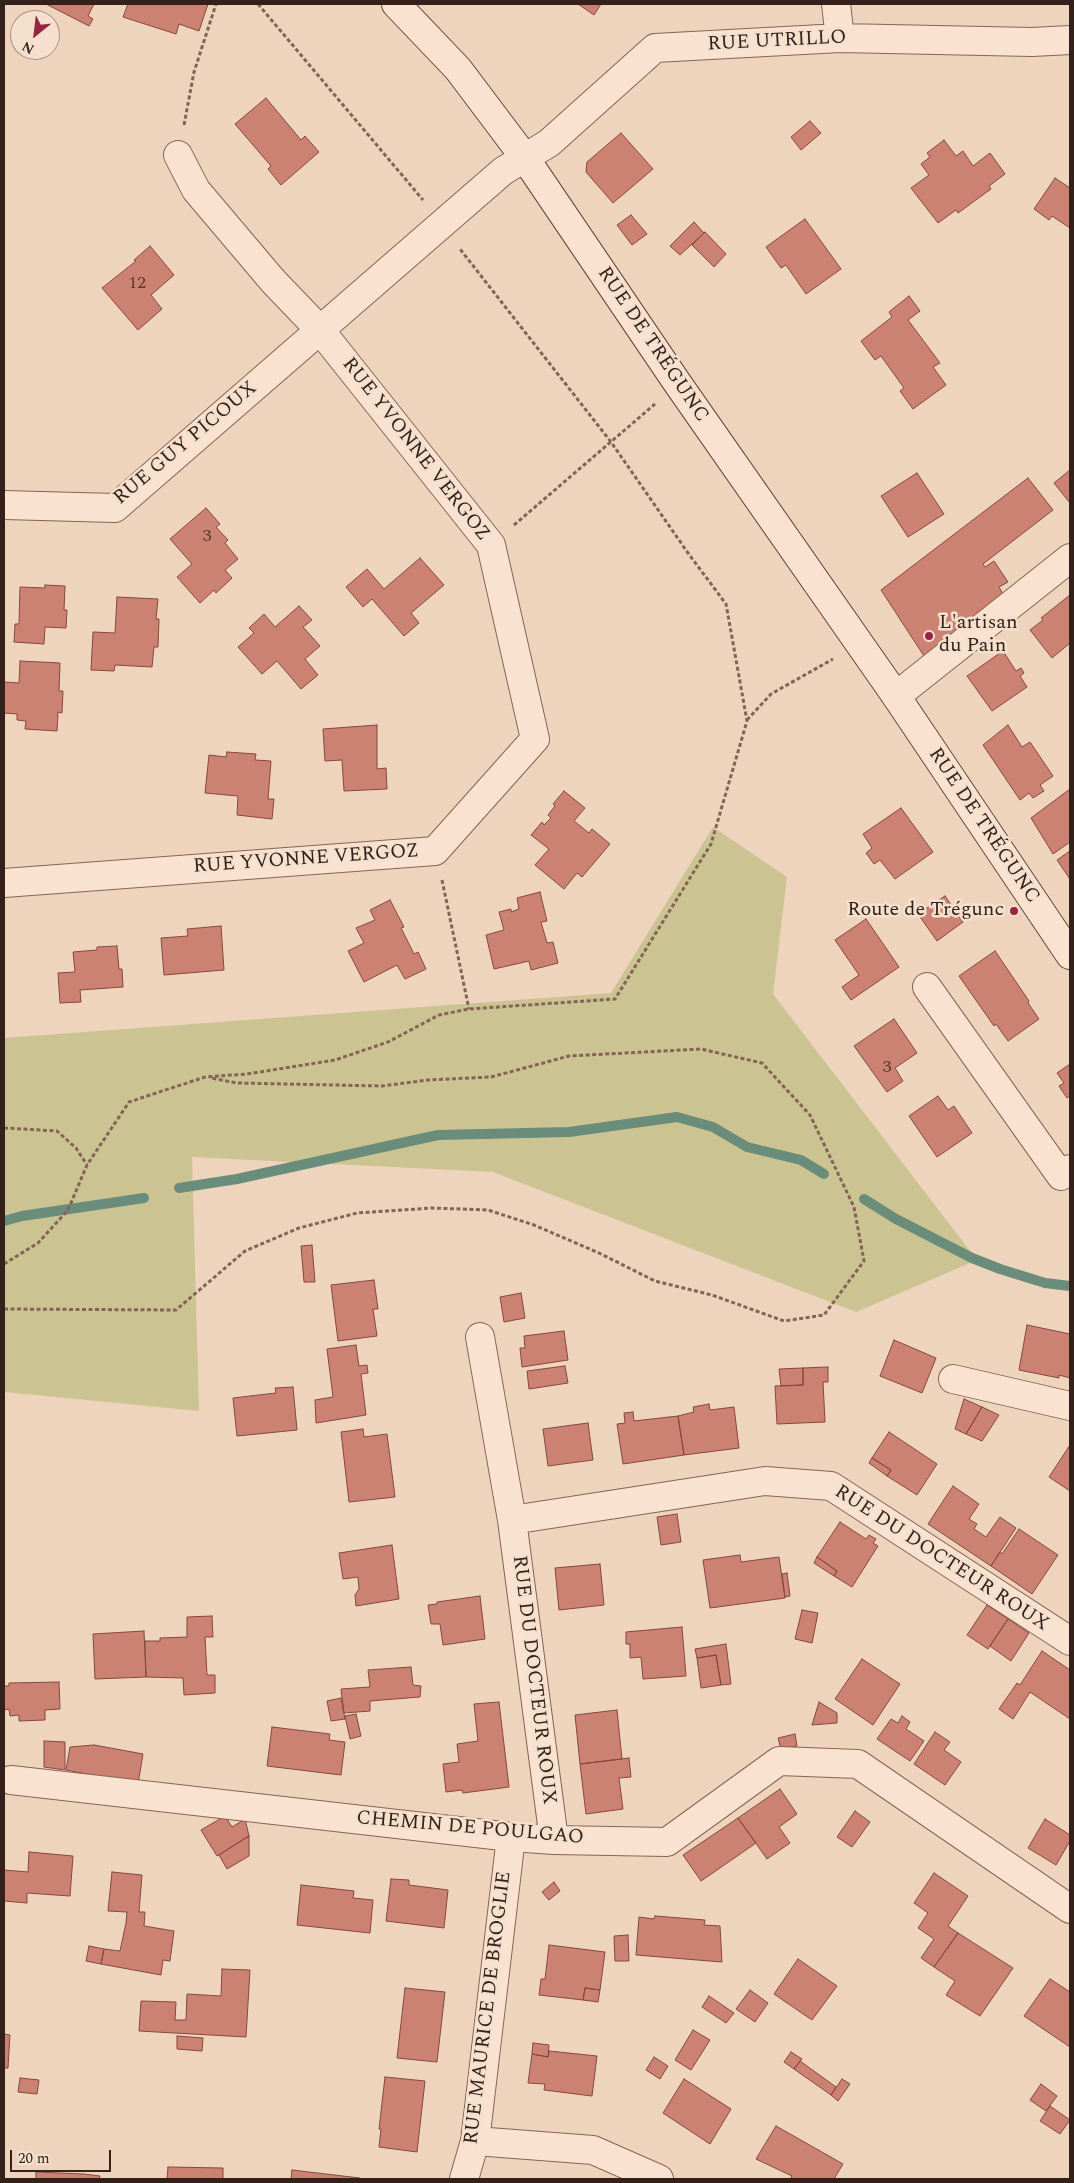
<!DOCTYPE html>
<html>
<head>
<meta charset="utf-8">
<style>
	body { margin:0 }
	#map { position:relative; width:1074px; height:2183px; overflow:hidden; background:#eed3bd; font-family:Spectral,serif }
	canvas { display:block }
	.frame { position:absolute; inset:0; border:5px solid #35211b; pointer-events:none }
	.north { position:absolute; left:10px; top:10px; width:50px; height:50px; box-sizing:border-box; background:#f5e0cd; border:1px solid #a89486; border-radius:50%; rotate:209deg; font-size:14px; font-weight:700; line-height:20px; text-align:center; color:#35211b }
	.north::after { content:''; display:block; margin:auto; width:18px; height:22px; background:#942642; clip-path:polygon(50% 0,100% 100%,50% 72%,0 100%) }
	.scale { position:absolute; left:10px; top:2150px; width:101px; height:22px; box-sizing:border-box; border:2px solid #35211b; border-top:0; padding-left:6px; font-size:15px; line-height:18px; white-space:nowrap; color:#35211b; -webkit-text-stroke:4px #f5e0cd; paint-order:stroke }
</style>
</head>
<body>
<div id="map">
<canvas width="1074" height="2183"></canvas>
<div class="frame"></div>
<div class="north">N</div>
<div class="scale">20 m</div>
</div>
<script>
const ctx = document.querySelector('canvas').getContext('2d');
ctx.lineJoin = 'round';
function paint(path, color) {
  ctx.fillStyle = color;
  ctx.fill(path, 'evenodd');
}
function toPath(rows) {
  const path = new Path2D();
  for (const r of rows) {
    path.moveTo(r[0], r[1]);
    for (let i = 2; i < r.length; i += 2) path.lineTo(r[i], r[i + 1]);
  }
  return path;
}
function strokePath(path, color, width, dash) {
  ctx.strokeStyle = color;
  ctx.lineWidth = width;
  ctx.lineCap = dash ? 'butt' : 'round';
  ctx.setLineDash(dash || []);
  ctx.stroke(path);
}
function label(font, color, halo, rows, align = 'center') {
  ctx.font = font + ' Spectral,serif';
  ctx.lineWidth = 5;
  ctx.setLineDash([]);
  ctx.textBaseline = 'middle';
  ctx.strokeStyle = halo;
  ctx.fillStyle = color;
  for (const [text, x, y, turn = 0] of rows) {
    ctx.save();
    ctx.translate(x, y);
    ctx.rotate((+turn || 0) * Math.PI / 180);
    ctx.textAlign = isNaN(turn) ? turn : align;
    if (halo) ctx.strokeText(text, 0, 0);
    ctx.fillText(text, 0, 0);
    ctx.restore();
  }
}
paint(toPath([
	[713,827,787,877,773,994,977,1260,856,1312,493,1172,192,1157,199,1411,4,1392,4,1038,611,993]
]), '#cbc492');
strokePath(toPath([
	[179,1188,237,1179,438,1135,569,1132,677,1117,713,1127,747,1147,801,1160,824,1174],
	[864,1199,896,1219,972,1258,1000,1269,1045,1283,1070,1286],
	[4,1221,22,1216,144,1198]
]), '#698c7b', 10);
const building = toPath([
	[46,4,94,4,88,16,93,19,89,26,46,4],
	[128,4,208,4,199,31,179,24,176,34,123,17,128,4],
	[578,4,601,4,594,15,578,4],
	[266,98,301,140,305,136,319,152,281,185,268,169,271,166,235,124,266,98],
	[810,121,821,133,801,150,791,137,810,121],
	[621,133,653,169,613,203,586,172,587,162,621,133],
	[944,140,956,156,963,151,973,166,990,153,1005,174,989,186,991,189,958,213,956,210,938,223,911,188,929,175,921,164,930,157,927,153,944,140],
	[1055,178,1070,188,1070,228,1052,216,1049,220,1034,209,1055,178],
	[631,215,647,234,632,245,617,225,631,215],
	[805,219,841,269,806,294,786,265,781,268,766,247,805,219],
	[694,222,704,233,680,255,670,246,694,222],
	[705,232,726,254,714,267,692,245,705,232],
	[150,246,174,275,151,295,162,309,138,330,102,288,136,261,134,260,150,246],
	[909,296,920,311,908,320,940,363,933,367,946,385,913,409,900,391,904,388,881,356,875,360,861,341,892,317,889,312,909,296],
	[1070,470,1070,503,1054,483,1070,470],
	[917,473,944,514,908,537,881,496,917,473],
	[1028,478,1053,510,983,564,985,567,994,561,1008,582,999,587,1004,596,924,656,881,590,1028,478],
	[206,508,220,524,216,527,228,540,225,543,238,559,225,570,232,578,216,593,214,590,200,603,177,577,192,564,170,539,206,508],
	[420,558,444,585,411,613,419,623,404,636,372,599,363,607,346,587,367,569,384,589,420,558],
	[45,585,65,586,64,610,67,610,66,628,45,627,44,644,14,642,15,624,19,624,20,587,45,588,45,585],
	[1070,595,1070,643,1052,658,1030,630,1043,620,1041,618,1070,595],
	[117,597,158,599,156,619,159,619,158,647,154,647,152,667,115,665,114,671,91,670,93,632,115,633,117,597],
	[299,606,312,620,303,627,320,646,305,659,318,675,301,689,277,661,262,674,238,647,254,633,249,628,264,614,275,627,299,606],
	[1003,651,1016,671,1021,668,1024,673,1020,676,1027,687,992,711,967,676,1003,651],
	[20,661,60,663,59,691,63,691,62,713,58,712,57,731,25,729,26,721,17,720,17,714,4,713,4,682,19,683,20,661],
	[377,725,377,769,386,768,387,789,344,791,342,760,325,761,323,729,377,725],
	[1008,725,1022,747,1030,742,1053,776,1040,785,1044,791,1033,798,1029,793,1020,800,983,745,1008,725],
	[227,752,256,754,255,760,271,761,268,799,274,799,272,819,237,815,238,796,205,793,209,755,226,757,227,752],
	[1070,789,1070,842,1053,854,1031,818,1070,789],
	[564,791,585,808,574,821,589,833,592,829,610,844,582,877,577,873,564,889,535,865,549,849,531,835,542,822,544,825,551,818,548,815,555,806,553,804,564,791],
	[901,808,933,852,895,879,880,860,874,864,866,853,872,848,863,834,901,808],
	[1070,851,1070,879,1057,860,1070,851],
	[540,892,547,921,541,922,547,943,553,942,558,963,531,970,529,961,494,969,486,935,504,930,499,912,511,909,511,912,519,909,517,898,540,892],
	[945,896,963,922,937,941,918,914,945,896],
	[390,900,404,927,401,928,414,954,418,952,426,969,405,979,397,965,364,982,348,951,364,943,356,928,375,920,370,910,390,900],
	[866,919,899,967,851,1000,842,987,859,975,835,940,866,919],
	[221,926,224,970,164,975,161,938,188,936,187,929,221,926],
	[117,946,119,969,122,969,123,987,80,990,81,1002,60,1003,58,973,75,972,73,952,97,950,97,947,117,946],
	[995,951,1029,1001,1028,1003,1039,1019,1008,1041,996,1024,994,1026,959,976,995,951],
	[894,1019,917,1053,895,1068,903,1081,887,1092,854,1046,894,1019],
	[1070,1064,1070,1096,1067,1098,1059,1086,1064,1083,1057,1073,1070,1064],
	[938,1096,948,1110,954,1106,972,1133,937,1157,909,1116,938,1096],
	[312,1245,315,1282,304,1282,301,1246,312,1245],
	[374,1280,378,1309,373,1309,377,1336,338,1341,331,1285,374,1280],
	[521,1293,525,1318,504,1322,500,1297,521,1293],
	[1027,1325,1070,1334,1070,1378,1059,1375,1059,1378,1019,1370,1027,1325],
	[564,1331,568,1360,522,1367,520,1348,525,1348,524,1336,564,1331],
	[894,1340,936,1358,922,1393,880,1376,894,1340],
	[356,1345,359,1366,367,1365,368,1373,361,1374,366,1415,316,1423,315,1400,333,1397,327,1349,356,1345],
	[565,1366,568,1383,529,1389,527,1371,565,1366],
	[828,1367,828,1382,823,1382,825,1422,777,1424,775,1386,803,1385,803,1368,828,1367],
	[803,1368,803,1385,781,1386,779,1369,803,1368],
	[293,1387,297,1430,237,1436,233,1398,276,1393,275,1388,293,1387],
	[964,1399,982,1407,966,1434,955,1429,964,1399],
	[709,1404,710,1410,734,1407,739,1448,684,1455,678,1416,694,1412,693,1407,709,1404],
	[982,1407,999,1415,982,1441,966,1434,982,1407],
	[633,1412,634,1421,678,1416,684,1455,623,1464,617,1424,625,1423,624,1413,633,1412],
	[588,1423,593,1460,548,1466,543,1429,588,1423],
	[363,1429,364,1437,387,1434,395,1497,349,1502,341,1432,363,1429],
	[889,1432,937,1464,917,1495,887,1476,891,1470,872,1458,889,1432],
	[1070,1445,1070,1491,1049,1477,1070,1445],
	[872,1458,891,1470,887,1476,869,1463,872,1458],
	[953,1486,979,1504,969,1519,977,1524,974,1529,986,1537,1000,1517,1016,1528,991,1566,928,1524,953,1486],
	[677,1514,681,1542,661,1545,657,1517,677,1514],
	[840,1522,866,1539,869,1535,876,1539,873,1543,878,1546,852,1587,834,1576,837,1571,817,1557,840,1522],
	[1019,1529,1058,1555,1032,1594,991,1566,1000,1552,1002,1554,1019,1529],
	[392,1545,399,1599,356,1606,355,1595,359,1589,358,1577,343,1579,339,1553,392,1545],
	[740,1555,741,1562,779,1557,785,1598,710,1608,703,1560,740,1555],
	[817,1557,837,1571,834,1576,814,1563,817,1557],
	[600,1564,604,1605,559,1610,555,1568,600,1564],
	[787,1573,790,1596,785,1597,782,1574,787,1573],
	[480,1596,485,1639,443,1645,440,1624,431,1624,428,1605,437,1604,437,1602,480,1596],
	[987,1605,1008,1619,988,1649,967,1635,987,1605],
	[802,1610,818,1613,812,1643,795,1639,802,1610],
	[212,1616,213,1637,205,1637,207,1675,215,1675,215,1693,184,1695,183,1678,146,1677,145,1641,160,1641,160,1638,187,1637,187,1617,212,1616],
	[1008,1619,1029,1633,1011,1661,990,1646,1008,1619],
	[682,1627,686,1676,643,1679,641,1657,630,1658,630,1644,626,1644,626,1632,682,1627],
	[144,1631,146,1677,95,1679,93,1634,144,1631],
	[726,1644,731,1684,721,1685,716,1655,697,1658,695,1649,726,1644],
	[1042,1651,1070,1670,1070,1719,1030,1692,1013,1719,999,1709,1017,1683,1020,1685,1042,1651],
	[716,1655,721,1685,701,1688,697,1658,716,1655],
	[862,1659,900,1684,873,1725,835,1699,862,1659],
	[411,1667,413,1685,421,1686,420,1697,370,1701,370,1711,344,1713,341,1689,370,1687,368,1670,411,1667],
	[59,1682,60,1709,45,1710,45,1720,19,1721,19,1715,10,1716,9,1709,4,1710,4,1686,9,1686,9,1683,59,1682],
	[341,1698,345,1719,331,1721,327,1701,341,1698],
	[499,1702,509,1787,463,1793,462,1790,446,1792,443,1764,459,1762,457,1744,478,1741,474,1704,499,1702],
	[819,1702,837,1713,837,1723,812,1725,819,1702],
	[617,1710,622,1759,580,1764,575,1715,617,1710],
	[356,1714,361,1736,350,1739,345,1716,356,1714],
	[902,1716,910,1722,906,1729,924,1741,910,1761,877,1739,891,1719,898,1723,902,1716],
	[272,1727,330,1734,329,1740,345,1742,341,1775,267,1766,272,1727],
	[935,1732,950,1742,944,1750,961,1762,945,1785,914,1764,935,1732],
	[795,1734,797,1746,781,1749,778,1738,795,1734],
	[44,1741,65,1742,65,1770,44,1767,44,1741],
	[94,1745,143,1754,138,1784,66,1770,70,1747,94,1745],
	[629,1758,631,1777,619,1778,623,1809,586,1814,580,1764,629,1758],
	[780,1789,797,1814,779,1827,790,1843,767,1859,738,1818,780,1789],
	[855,1811,870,1822,852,1847,837,1837,855,1811],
	[225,1816,232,1827,245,1819,249,1836,217,1856,201,1830,225,1816],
	[738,1818,756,1843,701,1881,683,1855,738,1818],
	[1045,1819,1070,1835,1070,1841,1056,1865,1028,1848,1045,1819],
	[249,1836,249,1856,227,1869,219,1855,249,1836],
	[29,1852,73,1856,70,1896,27,1893,27,1903,4,1901,4,1870,28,1872,29,1852],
	[112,1872,142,1875,139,1912,145,1912,144,1926,174,1931,170,1961,163,1960,161,1975,101,1964,104,1949,120,1951,126,1923,127,1912,108,1911,112,1872],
	[934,1873,968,1896,948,1926,958,1933,934,1967,921,1958,934,1939,918,1928,928,1913,914,1903,934,1873],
	[391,1879,409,1880,409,1885,448,1890,444,1928,386,1921,391,1879],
	[554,1882,560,1891,549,1900,542,1892,554,1882],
	[301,1885,354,1891,353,1898,373,1900,370,1933,297,1925,301,1885],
	[655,1916,705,1920,704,1925,720,1926,722,1962,636,1955,639,1917,654,1919,655,1916],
	[958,1933,1013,1968,980,2016,946,1995,955,1981,934,1967,958,1933],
	[628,1935,629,1961,615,1961,614,1936,628,1935],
	[549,1945,605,1952,600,1990,585,1988,583,2000,539,1995,541,1979,545,1979,549,1945],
	[89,1946,104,1949,101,1964,86,1961,89,1946],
	[798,1959,837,1986,812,2020,774,1994,798,1959],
	[222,1969,250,1970,246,2037,139,2031,141,2001,176,2002,175,2020,186,2020,187,1994,221,1996,222,1969],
	[1050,1979,1070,1992,1070,2047,1024,2016,1050,1979],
	[405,1988,445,1992,437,2062,397,2058,405,1988],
	[585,1988,600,1990,598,2002,583,2000,585,1988],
	[750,1990,768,2003,755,2022,736,2009,750,1990],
	[709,1996,734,2013,726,2023,702,2007,709,1996],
	[693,2030,710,2040,691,2070,675,2060,693,2030],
	[4,2034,10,2035,8,2068,4,2068,4,2034],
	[177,2036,203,2038,202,2051,177,2049,177,2036],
	[533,2043,549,2045,548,2057,532,2054,533,2043],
	[549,2051,597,2056,592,2096,544,2090,545,2084,528,2083,532,2054,548,2057,549,2051],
	[791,2052,802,2059,794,2069,784,2062,791,2052],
	[654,2057,668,2066,660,2079,646,2070,654,2057],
	[800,2061,836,2087,831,2095,794,2069,800,2061],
	[385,2077,425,2081,417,2152,379,2147,381,2129,379,2129,385,2077],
	[20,2078,39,2080,37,2094,18,2092,20,2078],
	[684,2079,731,2109,710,2144,663,2113,684,2079],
	[842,2079,850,2084,838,2101,831,2095,842,2079],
	[1041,2084,1057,2096,1046,2111,1030,2100,1041,2084],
	[1050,2106,1070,2120,1060,2134,1040,2121,1050,2106],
	[776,2126,843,2164,834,2179,790,2179,792,2176,756,2159,776,2126],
	[168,2167,223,2168,223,2179,167,2179,168,2167],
	[292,2170,360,2178,360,2179,291,2179,292,2170],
	[36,2172,84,2174,100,2176,99,2179,36,2179,36,2172]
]);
paint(building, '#cc8273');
strokePath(building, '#85473c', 1);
const minor = toPath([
	[836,4,840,38],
	[4,505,115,508,503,171,549,143,655,48,840,38,1032,42,1070,40],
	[896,696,1070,558],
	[4,883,435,851,535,739,491,545,320,330,273,281,196,190,178,155],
	[927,987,1061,1176,1070,1169],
	[480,1337,512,1520,554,1840],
	[953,1379,1070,1406],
	[512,1520,765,1481,831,1486,1070,1641],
	[11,1780,511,1837,554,1840,667,1842,779,1761,858,1764,1070,1909],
	[475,2141,593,2150,659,2179],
	[464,2179,475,2141,511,1837]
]);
const secondary = toPath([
	[396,4,458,69,525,158,678,384,896,696,1070,955]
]);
strokePath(minor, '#856456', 30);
strokePath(secondary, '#67453a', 30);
strokePath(toPath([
	[258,4,423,200],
	[184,125,194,72,216,4],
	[514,525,655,404],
	[747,720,771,694,833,659],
	[442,880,469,1009],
	[4,1128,57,1131,76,1148,87,1165],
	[4,1264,38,1243,68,1210,87,1165,129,1102,205,1077,247,1074,335,1060,388,1042,439,1015,469,1009,615,999,711,844,747,721,726,604,688,553,611,442,460,249],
	[4,1309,176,1310,245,1251,299,1228,357,1213,432,1208,488,1210,534,1225,599,1253,655,1281,712,1295,784,1321,824,1315,864,1261,854,1207,810,1115,762,1063,701,1049,569,1056,491,1077,428,1080,382,1086,237,1083,211,1078]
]), '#856456', 3, [4, 2.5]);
strokePath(minor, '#f9e3d0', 28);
strokePath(secondary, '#f9e3d0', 28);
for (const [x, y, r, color] of [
	[929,636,5,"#942642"],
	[1014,911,5,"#942642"]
]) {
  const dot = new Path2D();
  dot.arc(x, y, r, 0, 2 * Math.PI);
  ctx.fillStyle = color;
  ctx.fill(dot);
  strokePath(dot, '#f5e0cd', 2);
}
label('18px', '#5b3931', null, [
	["12",137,284],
	["3",207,537],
	["3",887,1068]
]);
label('20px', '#35211b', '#f5e0cd', [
	["RUE UTRILLO",777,42,-3],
	["RUE DE TRÉGUNC",652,345,56],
	["RUE GUY PICOUX",186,444,-40],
	["RUE YVONNE VERGOZ",415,450,52],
	["RUE DE TRÉGUNC",983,826,56],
	["RUE YVONNE VERGOZ",306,860,-4],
	["RUE DU DOCTEUR ROUX",941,1559,33],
	["RUE DU DOCTEUR ROUX",533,1680,83],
	["CHEMIN DE POULGAO",470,1829,5],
	["RUE MAURICE DE BROGLIE",489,2008,-83]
]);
label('20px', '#35211b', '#f5e0cd', [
	["L'artisan",939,624],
	["du Pain",939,647],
	["Route de Trégunc",1004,911,"right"]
], 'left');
</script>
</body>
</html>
